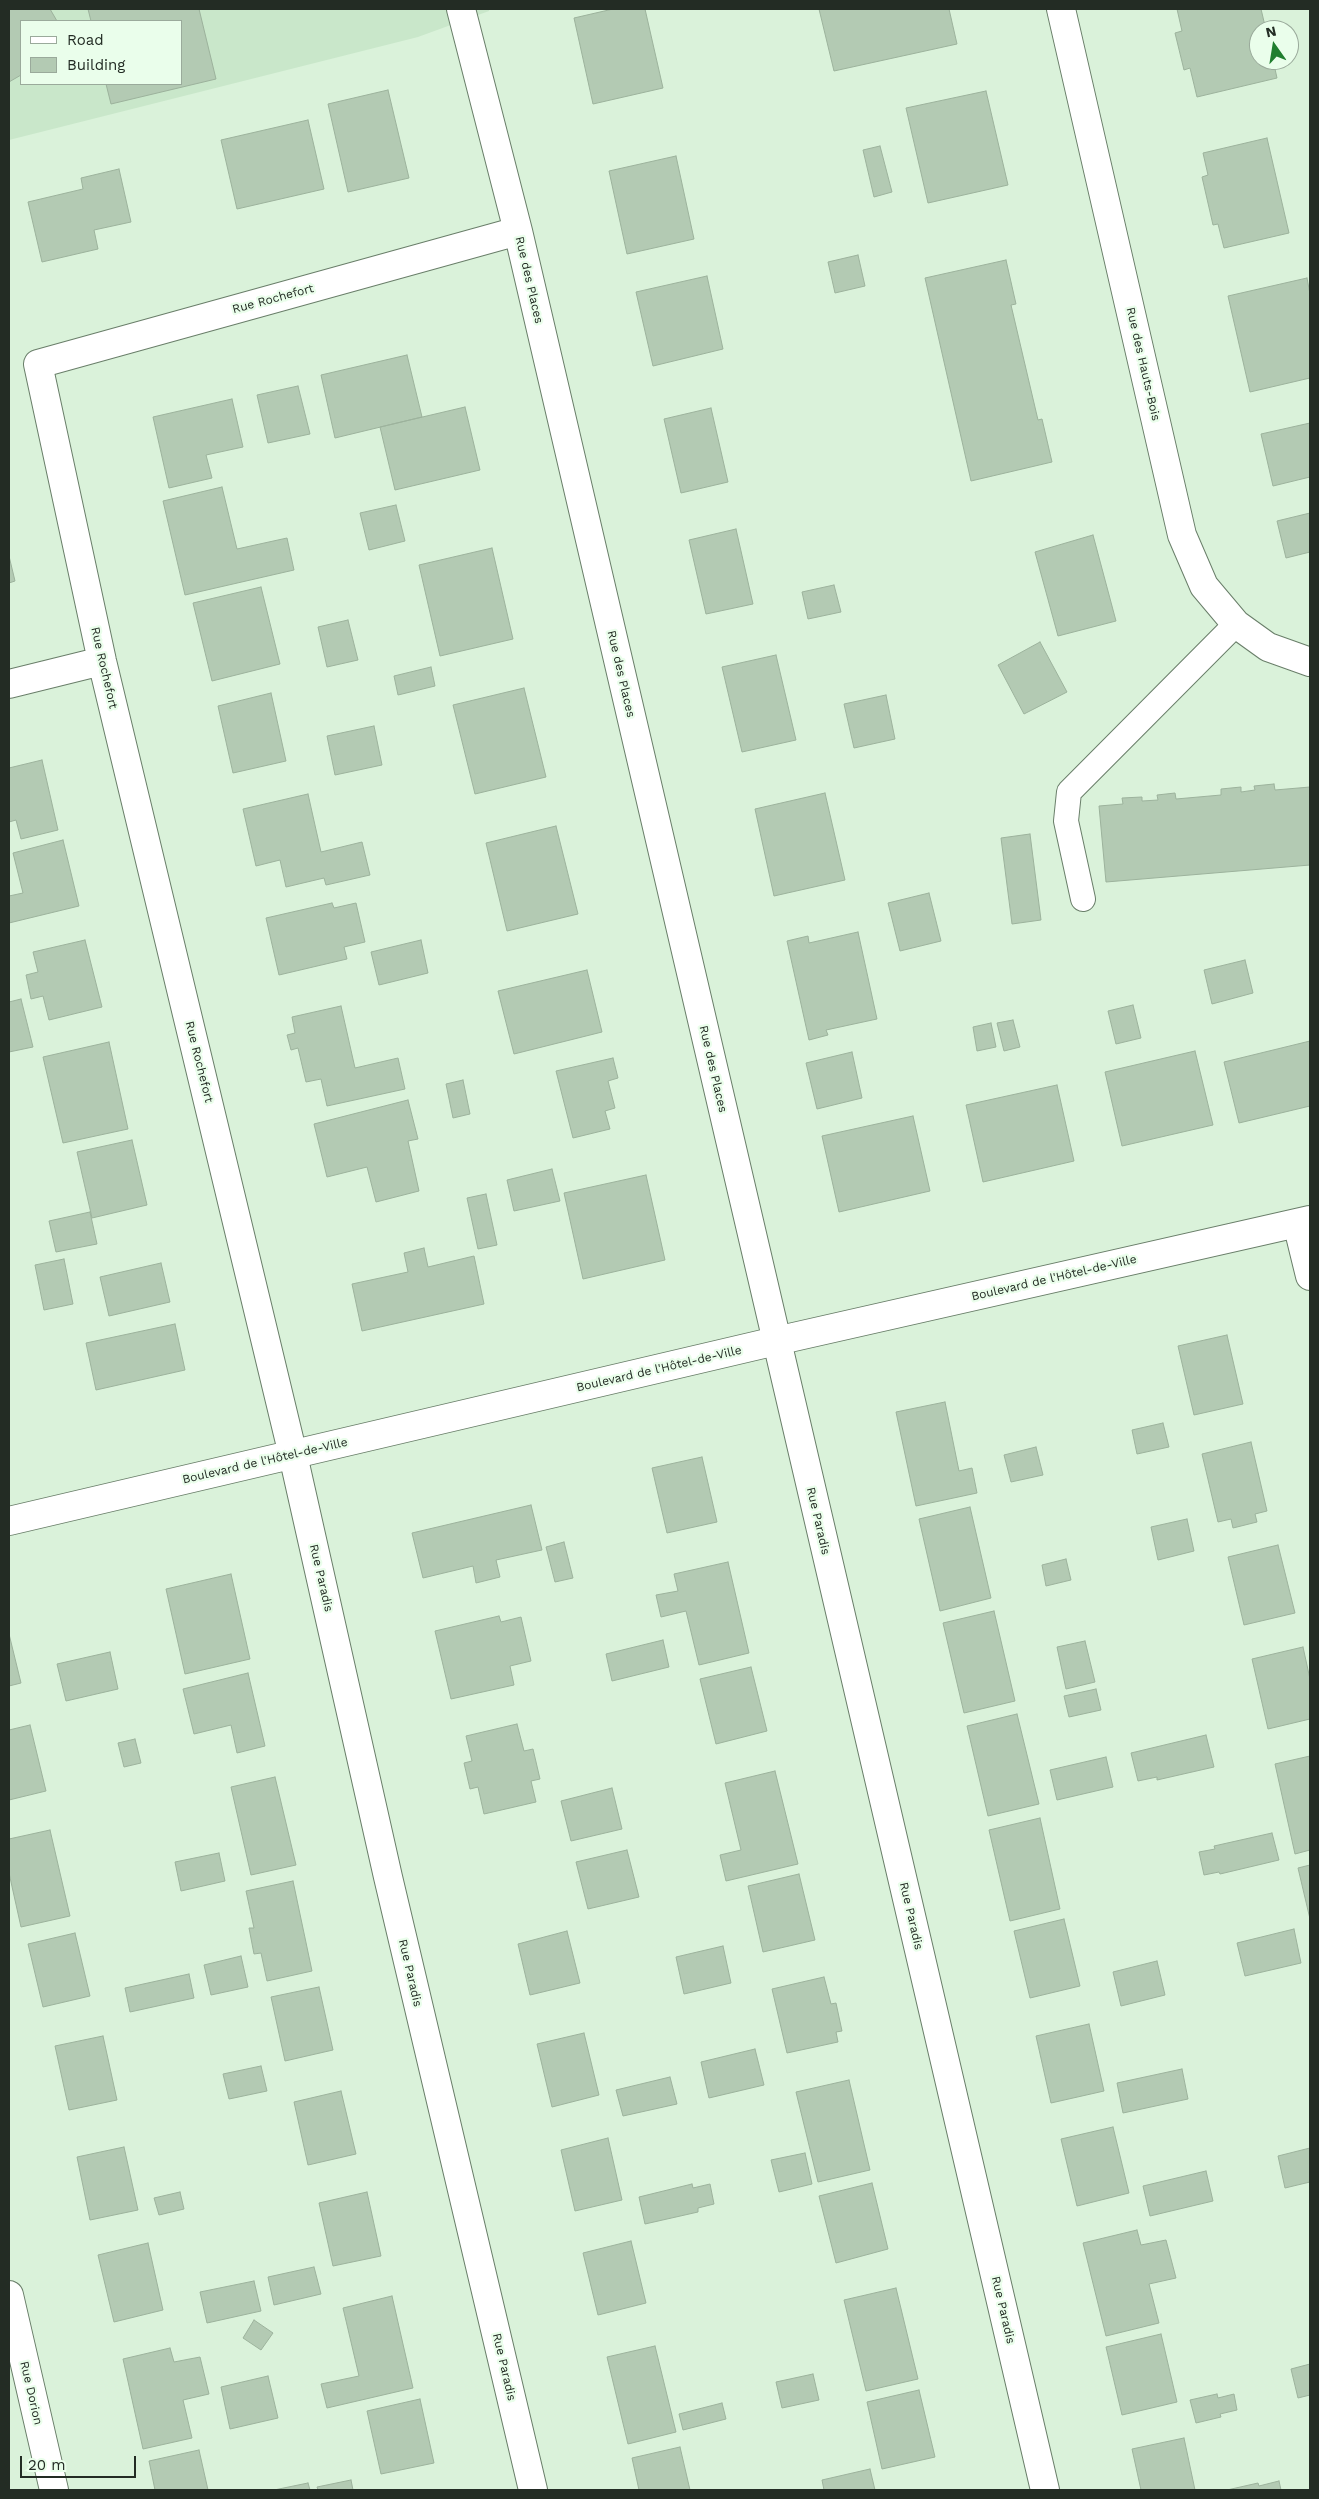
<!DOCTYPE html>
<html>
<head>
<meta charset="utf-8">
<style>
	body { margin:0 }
	#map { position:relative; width:1319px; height:2499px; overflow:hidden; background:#daf2da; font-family:"Work Sans",sans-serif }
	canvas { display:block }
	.frame { position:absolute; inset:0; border:10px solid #232c24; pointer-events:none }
	.legend { position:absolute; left:20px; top:20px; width:162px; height:65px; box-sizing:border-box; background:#eafeeb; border:1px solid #9aaa9b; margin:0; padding:6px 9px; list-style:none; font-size:15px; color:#232c24 }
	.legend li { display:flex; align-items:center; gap:10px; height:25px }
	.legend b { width:25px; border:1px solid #9aaa9b }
	.north { position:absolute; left:1249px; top:20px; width:50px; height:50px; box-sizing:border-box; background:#eafeeb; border:1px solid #9aaa9b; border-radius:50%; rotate:347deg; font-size:14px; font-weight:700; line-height:20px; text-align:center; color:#232c24 }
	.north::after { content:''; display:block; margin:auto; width:18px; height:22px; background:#207e2f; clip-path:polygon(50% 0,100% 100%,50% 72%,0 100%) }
	.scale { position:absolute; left:20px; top:2456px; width:116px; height:22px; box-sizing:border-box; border:2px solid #232c24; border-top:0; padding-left:6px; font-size:15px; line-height:18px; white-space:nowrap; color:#232c24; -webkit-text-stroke:4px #eafeeb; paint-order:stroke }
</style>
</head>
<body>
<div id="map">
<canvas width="1319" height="2499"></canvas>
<div class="frame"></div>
<ul class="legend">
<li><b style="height:6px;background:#fff"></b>Road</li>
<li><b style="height:14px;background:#b3cab3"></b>Building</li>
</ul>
<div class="north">N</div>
<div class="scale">20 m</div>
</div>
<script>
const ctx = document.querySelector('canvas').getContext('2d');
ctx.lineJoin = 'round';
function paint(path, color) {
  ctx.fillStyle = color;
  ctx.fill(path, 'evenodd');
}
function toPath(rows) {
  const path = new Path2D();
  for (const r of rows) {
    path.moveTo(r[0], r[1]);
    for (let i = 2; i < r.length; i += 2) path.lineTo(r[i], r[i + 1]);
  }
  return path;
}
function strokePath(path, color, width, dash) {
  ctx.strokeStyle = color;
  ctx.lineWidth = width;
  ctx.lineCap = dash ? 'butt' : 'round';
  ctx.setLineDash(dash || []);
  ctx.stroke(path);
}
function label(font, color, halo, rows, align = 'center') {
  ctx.font = font + ' "Work Sans",sans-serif';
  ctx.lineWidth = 4.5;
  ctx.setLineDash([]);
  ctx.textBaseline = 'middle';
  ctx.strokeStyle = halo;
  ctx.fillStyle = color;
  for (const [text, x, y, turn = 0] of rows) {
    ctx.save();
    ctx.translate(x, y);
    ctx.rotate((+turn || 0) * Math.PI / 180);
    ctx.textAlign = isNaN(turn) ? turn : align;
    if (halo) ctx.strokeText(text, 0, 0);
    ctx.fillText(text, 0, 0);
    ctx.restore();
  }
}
paint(toPath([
	[9,9,489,9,489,11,418,37,9,140],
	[21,21,181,21,181,84,21,84]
]), '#c9e7ca');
const building = toPath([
	[9,9,50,9,57,21,21,21,21,75,9,82,9,9],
	[88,9,199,9,216,79,111,104,106,84,181,84,181,21,91,21,88,9],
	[613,9,645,9,663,88,593,104,574,18,613,9],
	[819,9,949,9,957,44,834,71,819,9],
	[1177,9,1261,9,1266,30,1259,30,1259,60,1273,60,1277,78,1197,97,1190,68,1184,70,1175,33,1182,31,1177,9],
	[388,90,409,178,348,192,328,104,388,90],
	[986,91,1008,185,928,203,906,108,986,91],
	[308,120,324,189,237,209,221,140,308,120],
	[1267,138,1289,233,1224,248,1218,224,1213,225,1202,177,1208,175,1203,153,1267,138],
	[880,146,892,192,874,197,863,150,880,146],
	[676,156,694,239,627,254,609,171,676,156],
	[119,169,131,222,94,230,98,249,42,262,28,202,83,189,81,178,119,169],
	[858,255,865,286,835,293,828,262,858,255],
	[1006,260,1016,304,1011,305,1038,420,1042,419,1052,462,971,481,925,278,1006,260],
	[707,276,723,349,653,366,636,292,707,276],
	[1307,278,1310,294,1310,378,1250,392,1228,296,1307,278],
	[407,355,422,417,335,438,321,375,407,355],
	[298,386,310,434,268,443,257,395,298,386],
	[232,399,243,447,206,455,212,478,169,488,153,417,232,399],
	[465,407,480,470,395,490,380,427,465,407],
	[711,408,728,482,681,493,664,419,711,408],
	[1310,423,1310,477,1273,486,1261,434,1310,423],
	[222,487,237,549,287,538,294,570,185,595,163,501,222,487],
	[396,505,405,541,369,550,360,513,396,505],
	[1310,513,1310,552,1286,558,1277,521,1310,513],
	[736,529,753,604,706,614,689,540,736,529],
	[1093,535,1116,621,1058,636,1035,552,1093,535],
	[492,548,513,639,440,656,419,565,492,548],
	[9,556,15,581,9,583,9,556],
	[834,585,841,612,808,619,802,592,834,585],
	[261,587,280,664,212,681,193,603,261,587],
	[348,620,358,660,327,667,318,627,348,620],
	[1040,642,1067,692,1024,714,998,665,1040,642],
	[776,655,796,740,742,752,722,667,776,655],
	[431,667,435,686,398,695,394,676,431,667],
	[524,688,546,777,475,794,453,705,524,688],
	[271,693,286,761,233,773,218,706,271,693],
	[886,695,895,739,854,748,844,704,886,695],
	[374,726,382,765,335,775,327,736,374,726],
	[42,760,58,830,21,839,16,820,9,822,9,768,42,760],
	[1274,784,1275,790,1310,787,1310,865,1106,882,1099,806,1123,804,1122,798,1142,797,1142,801,1158,800,1157,795,1175,793,1176,799,1221,795,1221,789,1241,787,1241,792,1255,790,1254,786,1274,784],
	[825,793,845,880,774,896,755,809,825,793],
	[308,794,321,852,362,842,370,875,326,885,324,878,286,887,280,860,256,866,243,809,308,794],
	[556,826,578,914,507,931,486,843,556,826],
	[1030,834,1041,920,1012,924,1001,838,1030,834],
	[63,840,79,906,9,923,9,896,23,893,13,853,63,840],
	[929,893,941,941,900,951,888,903,929,893],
	[332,903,334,908,356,903,365,942,344,947,347,959,279,975,266,918,332,903],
	[858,932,877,1019,826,1030,828,1035,809,1040,787,941,808,936,809,943,858,932],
	[85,940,102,1007,49,1020,43,996,31,999,26,975,38,972,33,952,85,940],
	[421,940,428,973,379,985,371,952,421,940],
	[1245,960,1253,993,1212,1004,1204,970,1245,960],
	[587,970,602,1032,514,1054,498,991,587,970],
	[21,999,33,1047,9,1052,9,1002,21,999],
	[1133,1005,1141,1038,1116,1044,1108,1011,1133,1005],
	[341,1006,355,1068,398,1058,405,1089,327,1106,321,1079,306,1082,298,1048,291,1050,287,1035,295,1033,292,1017,341,1006],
	[1013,1020,1020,1047,1004,1051,997,1023,1013,1020],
	[991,1023,996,1047,977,1051,973,1027,991,1023],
	[1310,1041,1310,1106,1239,1123,1224,1062,1310,1041],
	[109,1042,128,1129,63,1143,43,1057,109,1042],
	[1195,1051,1213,1125,1122,1146,1105,1072,1195,1051],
	[852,1052,862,1098,817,1109,806,1063,852,1052],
	[613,1058,618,1078,608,1081,615,1108,605,1111,610,1129,573,1138,556,1071,613,1058],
	[463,1080,470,1114,453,1118,446,1084,463,1080],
	[1057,1085,1074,1161,983,1182,966,1105,1057,1085],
	[408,1100,418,1139,408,1141,419,1191,376,1202,367,1167,327,1177,314,1124,408,1100],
	[913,1116,930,1191,839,1212,822,1136,913,1116],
	[132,1140,147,1205,92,1218,77,1152,132,1140],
	[552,1169,560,1201,514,1211,507,1180,552,1169],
	[646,1175,665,1260,583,1279,564,1193,646,1175],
	[486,1194,497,1245,478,1249,467,1198,486,1194],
	[90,1212,97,1244,56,1252,49,1221,90,1212],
	[424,1248,428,1267,474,1256,484,1304,362,1331,352,1284,408,1272,404,1253,424,1248],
	[64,1259,73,1304,44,1310,35,1265,64,1259],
	[161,1263,170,1302,109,1316,100,1277,161,1263],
	[175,1324,185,1370,96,1390,86,1343,175,1324],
	[1227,1335,1243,1404,1194,1415,1178,1346,1227,1335],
	[945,1402,959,1471,972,1468,977,1493,916,1506,896,1412,945,1402],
	[1163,1423,1169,1447,1137,1454,1132,1430,1163,1423],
	[1251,1442,1267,1511,1255,1514,1257,1522,1233,1528,1231,1519,1218,1522,1202,1454,1251,1442],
	[1036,1447,1043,1475,1011,1482,1004,1455,1036,1447],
	[702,1457,717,1522,667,1533,652,1468,702,1457],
	[531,1505,542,1550,496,1560,500,1577,476,1583,473,1566,423,1578,412,1533,531,1505],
	[970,1507,991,1598,940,1611,919,1519,970,1507],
	[1187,1519,1194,1551,1158,1560,1151,1527,1187,1519],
	[564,1542,573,1578,555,1582,546,1547,564,1542],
	[1278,1545,1295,1613,1244,1625,1228,1557,1278,1545],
	[1066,1559,1071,1580,1046,1586,1042,1565,1066,1559],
	[728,1562,749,1653,699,1665,686,1611,661,1617,656,1595,678,1591,674,1574,728,1562],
	[231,1574,250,1659,185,1674,166,1589,231,1574],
	[994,1611,1015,1701,964,1713,943,1623,994,1611],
	[499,1616,501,1622,521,1617,531,1661,510,1666,514,1685,451,1699,435,1631,499,1616],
	[9,1634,21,1683,9,1686,9,1634],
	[663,1640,669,1667,612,1681,606,1654,663,1640],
	[1085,1641,1095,1682,1066,1689,1057,1647,1085,1641],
	[1303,1647,1310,1679,1310,1719,1268,1729,1252,1659,1303,1647],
	[110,1652,118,1689,66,1701,57,1664,110,1652],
	[751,1667,767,1731,716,1744,700,1679,751,1667],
	[248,1673,265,1746,237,1753,231,1725,194,1734,183,1689,248,1673],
	[1096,1689,1101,1710,1069,1717,1064,1696,1096,1689],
	[1017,1714,1039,1804,988,1816,967,1726,1017,1714],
	[517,1724,524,1751,533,1749,540,1779,531,1781,536,1802,484,1814,478,1787,470,1789,464,1763,472,1761,466,1736,517,1724],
	[30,1725,46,1791,9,1800,9,1730,30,1725],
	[1206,1735,1214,1767,1157,1780,1157,1777,1138,1781,1131,1753,1206,1735],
	[135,1739,141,1763,124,1767,118,1743,135,1739],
	[1310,1756,1310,1850,1295,1854,1275,1764,1310,1756],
	[1106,1757,1113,1787,1057,1800,1050,1770,1106,1757],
	[775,1771,798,1864,726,1881,720,1855,741,1850,725,1783,775,1771],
	[275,1777,296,1865,251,1875,231,1787,275,1777],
	[612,1788,622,1829,571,1841,561,1801,612,1788],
	[1040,1818,1060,1909,1010,1921,989,1830,1040,1818],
	[50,1830,70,1916,21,1927,9,1873,9,1839,50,1830],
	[1272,1833,1279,1860,1220,1874,1219,1872,1204,1875,1199,1852,1215,1849,1214,1846,1272,1833],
	[627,1850,639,1897,588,1909,576,1862,627,1850],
	[219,1853,225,1881,181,1891,175,1862,219,1853],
	[1310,1865,1310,1919,1298,1868,1310,1865],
	[799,1874,815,1940,763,1952,748,1886,799,1874],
	[293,1881,312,1971,267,1981,261,1953,254,1954,249,1928,254,1928,246,1891,293,1881],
	[1064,1919,1080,1986,1030,1998,1014,1931,1064,1919],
	[1294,1929,1301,1963,1245,1976,1237,1943,1294,1929],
	[567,1931,580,1983,530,1995,518,1944,567,1931],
	[75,1933,90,1996,43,2007,28,1944,75,1933],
	[723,1946,731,1983,684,1994,676,1957,723,1946],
	[241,1956,248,1987,211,1995,204,1965,241,1956],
	[1157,1961,1165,1995,1121,2006,1113,1972,1157,1961],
	[189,1974,194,1998,130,2012,125,1988,189,1974],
	[824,1977,831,2004,836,2003,842,2031,836,2032,838,2042,787,2053,772,1989,824,1977],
	[319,1987,333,2050,285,2061,271,1997,319,1987],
	[1089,2024,1104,2091,1051,2103,1036,2036,1089,2024],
	[584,2033,599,2095,552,2107,537,2044,584,2033],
	[103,2036,117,2100,69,2110,55,2046,103,2036],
	[755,2049,764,2085,709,2098,701,2062,755,2049],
	[261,2066,267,2091,229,2099,223,2074,261,2066],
	[1182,2069,1188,2099,1123,2113,1117,2083,1182,2069],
	[670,2077,677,2104,623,2116,616,2090,670,2077],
	[849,2080,870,2170,818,2182,796,2092,849,2080],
	[341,2091,356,2154,308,2165,294,2102,341,2091],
	[1113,2127,1129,2193,1077,2206,1061,2139,1113,2127],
	[608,2138,622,2200,575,2211,561,2150,608,2138],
	[124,2147,138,2210,90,2220,77,2157,124,2147],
	[1310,2148,1310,2182,1285,2188,1278,2156,1310,2148],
	[805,2153,812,2184,779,2192,771,2160,805,2153],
	[1206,2171,1213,2201,1150,2216,1143,2186,1206,2171],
	[872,2183,888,2249,836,2263,819,2196,872,2183],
	[692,2184,693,2188,710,2184,714,2204,698,2208,698,2212,645,2224,639,2197,692,2184],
	[180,2192,184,2209,159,2215,154,2198,180,2192],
	[367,2192,381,2256,333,2266,319,2203,367,2192],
	[1137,2230,1141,2245,1166,2240,1176,2278,1149,2284,1159,2323,1106,2336,1083,2243,1137,2230],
	[631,2241,646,2303,598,2315,583,2253,631,2241],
	[148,2243,163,2310,114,2322,98,2255,148,2243],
	[314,2267,321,2294,274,2305,268,2277,314,2267],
	[254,2281,261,2311,207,2323,200,2292,254,2281],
	[896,2288,918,2379,866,2391,844,2300,896,2288],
	[392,2296,413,2388,327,2408,321,2384,359,2376,343,2308,392,2296],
	[254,2320,273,2333,261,2350,243,2338,254,2320],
	[1161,2334,1177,2402,1122,2415,1106,2347,1161,2334],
	[655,2346,676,2432,628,2444,607,2357,655,2346],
	[170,2348,174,2362,200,2357,209,2394,183,2400,192,2438,143,2449,123,2359,170,2348],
	[1310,2364,1310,2395,1298,2398,1291,2369,1310,2364],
	[813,2374,819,2400,782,2408,776,2382,813,2374],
	[268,2376,278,2418,230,2429,221,2387,268,2376],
	[919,2390,935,2457,882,2469,867,2402,919,2390],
	[1217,2394,1218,2398,1234,2394,1237,2410,1220,2414,1221,2417,1196,2423,1190,2400,1217,2394],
	[420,2399,434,2463,381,2474,367,2411,420,2399],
	[722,2403,726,2419,683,2430,679,2414,722,2403],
	[1184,2438,1195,2490,1141,2490,1132,2449,1184,2438],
	[680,2447,690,2490,639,2490,632,2458,680,2447],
	[199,2450,208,2490,155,2490,149,2461,199,2450],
	[870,2469,875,2490,824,2490,822,2480,870,2469],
	[351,2480,353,2490,318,2490,317,2487,351,2480],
	[1279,2481,1281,2490,1227,2490,1258,2483,1259,2486,1279,2481],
	[308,2483,310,2490,274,2490,308,2483]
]);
paint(building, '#b3cab3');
strokePath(building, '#9cb29c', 1);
const service = toPath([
	[1083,899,1066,821,1069,792,1236,624]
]);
const minor = toPath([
	[461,9,518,231,1045,2490],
	[1061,9,1182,535,1204,586,1236,624,1268,647,1310,662],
	[518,231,38,364,102,661,293,1455,388,1877,533,2490],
	[9,684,102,661],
	[1297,1223,1310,1276],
	[9,1521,776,1341,1310,1220],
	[9,2295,54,2490]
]);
strokePath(service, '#697e69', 26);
strokePath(minor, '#697e69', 30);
strokePath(service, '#fff', 24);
strokePath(minor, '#fff', 28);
label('12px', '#232c24', '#eafeeb', [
	["Rue des Places",529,280,77],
	["Rue Rochefort",273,299,-15],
	["Rue des Hauts-Bois",1143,364,77],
	["Rue Rochefort",104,668,77],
	["Rue des Places",621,674,77],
	["Rue Rochefort",199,1062,76],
	["Rue des Places",713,1069,77],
	["Boulevard de l'Hôtel-de-Ville",1054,1278,-13],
	["Boulevard de l'Hôtel-de-Ville",659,1369,-13],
	["Boulevard de l'Hôtel-de-Ville",265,1461,-13],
	["Rue Paradis",818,1521,77],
	["Rue Paradis",321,1578,77],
	["Rue Paradis",911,1916,77],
	["Rue Paradis",410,1973,77],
	["Rue Paradis",1003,2310,77],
	["Rue Paradis",504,2367,77],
	["Rue Dorion",31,2393,77]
]);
</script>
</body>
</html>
